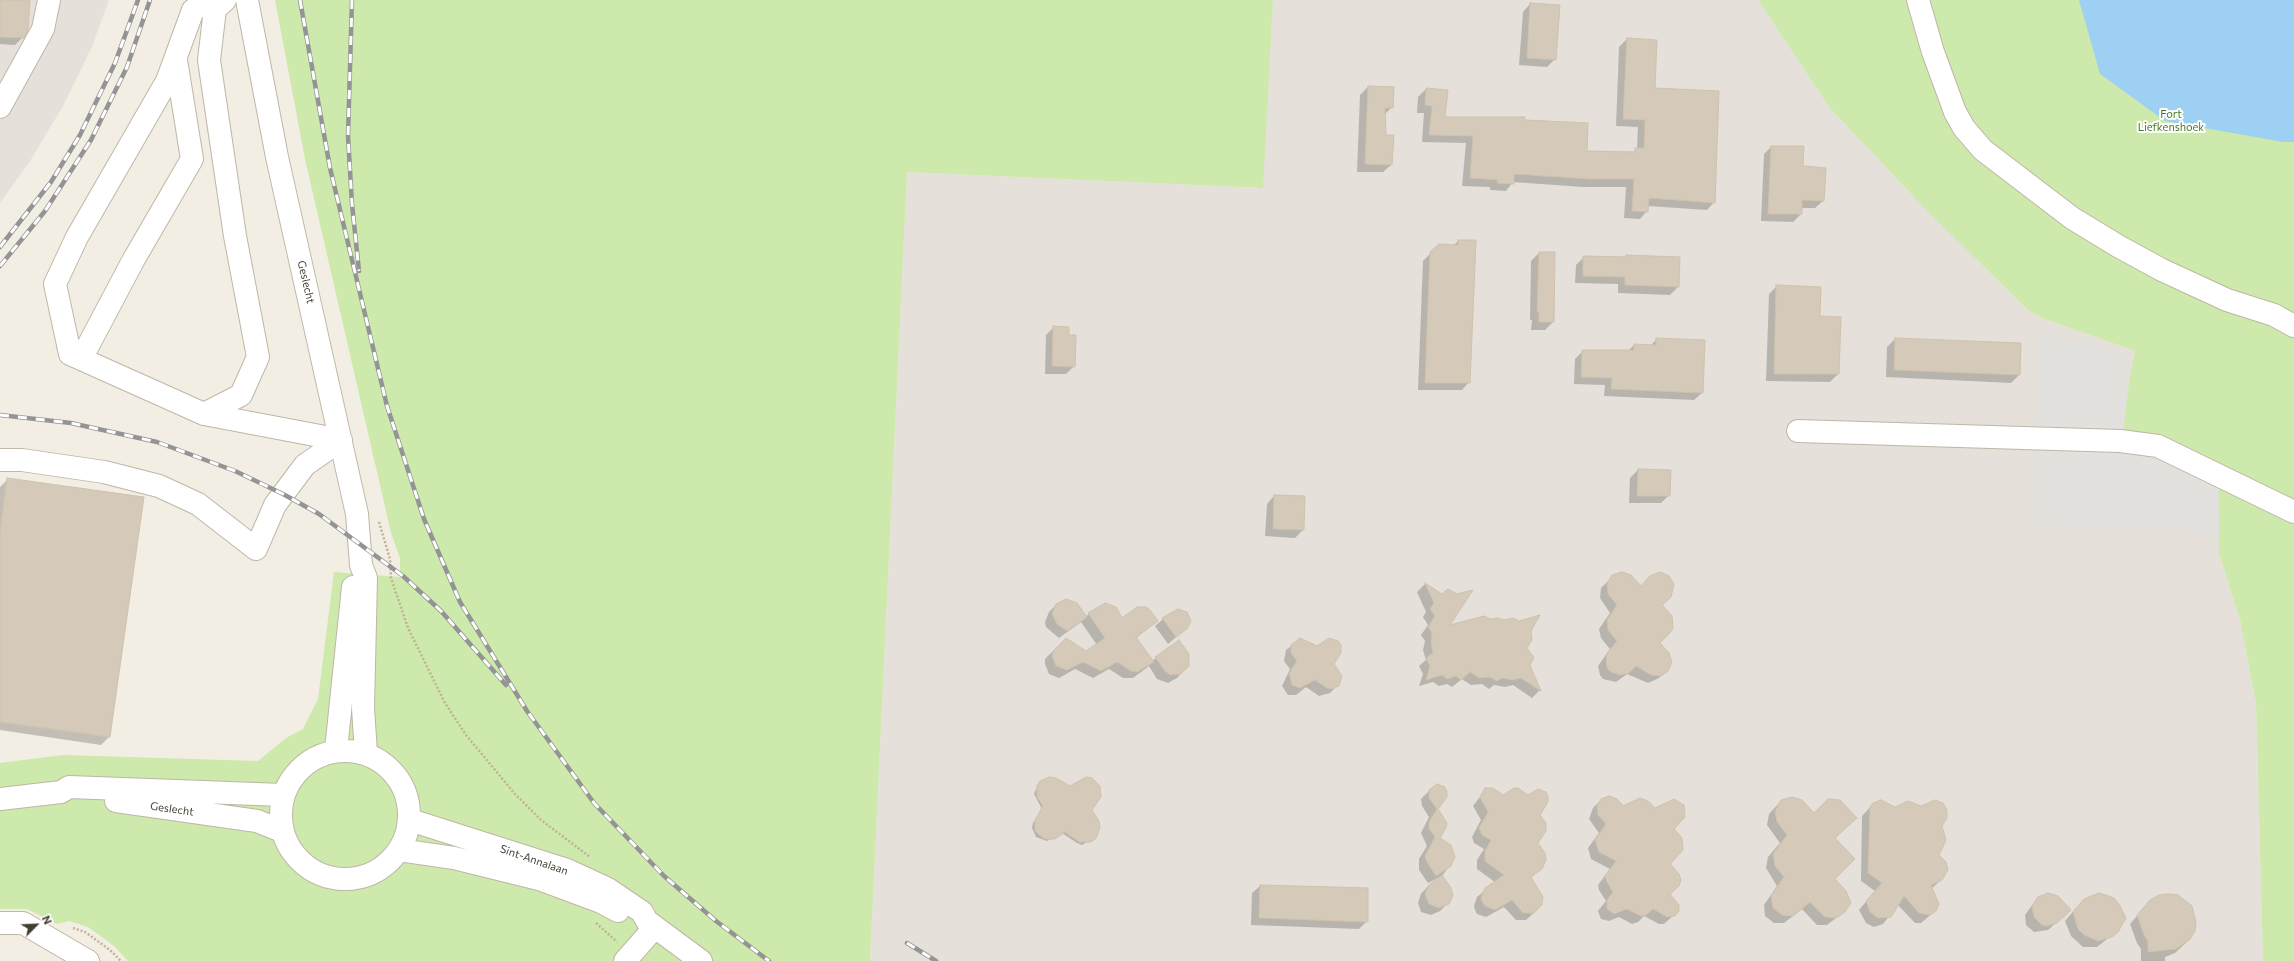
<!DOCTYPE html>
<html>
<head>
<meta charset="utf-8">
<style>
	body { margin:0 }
	#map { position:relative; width:2294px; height:961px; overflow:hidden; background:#f3eee4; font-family:Commissioner,sans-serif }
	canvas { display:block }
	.north { position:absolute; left:16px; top:905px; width:40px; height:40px; -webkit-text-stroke:3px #fff; paint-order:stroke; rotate:66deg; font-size:11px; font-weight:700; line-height:16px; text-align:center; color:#453e34 }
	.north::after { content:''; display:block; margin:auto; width:14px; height:18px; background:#453e34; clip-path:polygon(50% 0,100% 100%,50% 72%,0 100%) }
</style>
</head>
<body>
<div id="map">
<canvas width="2294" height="961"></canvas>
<div class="north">N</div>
</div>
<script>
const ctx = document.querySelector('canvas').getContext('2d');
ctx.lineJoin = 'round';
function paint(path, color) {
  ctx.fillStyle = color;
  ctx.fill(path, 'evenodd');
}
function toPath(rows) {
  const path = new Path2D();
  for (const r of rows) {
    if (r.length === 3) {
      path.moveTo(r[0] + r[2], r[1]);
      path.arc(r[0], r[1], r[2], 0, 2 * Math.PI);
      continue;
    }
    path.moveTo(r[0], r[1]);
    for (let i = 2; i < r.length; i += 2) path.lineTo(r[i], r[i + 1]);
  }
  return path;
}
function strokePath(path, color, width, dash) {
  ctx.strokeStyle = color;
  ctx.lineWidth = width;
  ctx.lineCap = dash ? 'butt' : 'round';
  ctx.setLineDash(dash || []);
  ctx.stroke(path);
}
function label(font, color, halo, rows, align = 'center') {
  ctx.font = font + ' Commissioner,sans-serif';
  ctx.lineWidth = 4;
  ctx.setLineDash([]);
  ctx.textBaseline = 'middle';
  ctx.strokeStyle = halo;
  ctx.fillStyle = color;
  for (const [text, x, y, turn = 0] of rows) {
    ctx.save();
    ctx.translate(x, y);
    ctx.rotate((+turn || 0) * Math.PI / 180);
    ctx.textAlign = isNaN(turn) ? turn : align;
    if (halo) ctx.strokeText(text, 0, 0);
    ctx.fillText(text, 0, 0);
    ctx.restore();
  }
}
paint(toPath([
	[0,0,109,0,91,49,63,106,30,161,0,203],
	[1273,0,1758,0,1829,107,1929,213,2028,310,2042,318,2135,351,2130,375,2124,432,2218,466,2219,553,2240,620,2256,703,2263,961,870,961,907,172,1262,188]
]), '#e5e0d9');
paint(toPath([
	[275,0,1273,0,1263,188,907,172,870,961,128,961,114,946,88,927,69,921,57,924,27,909,0,909,0,763,63,755,258,761,286,738,303,729,318,699,334,572,400,577,400,558,391,533,305,159],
	[1758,0,2294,0,2294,961,2263,961,2256,703,2240,620,2219,553,2218,466,2123,432,2130,375,2135,351,2042,318,2028,310,1929,213,1829,107]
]), '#cde9ab');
paint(toPath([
	[2040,327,2054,339,2126,352,2124,432,2218,466,2219,534,2034,526]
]), '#e3e1dd');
paint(toPath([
	[2079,0,2294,0,2294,142,2283,142,2165,121,2100,74]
]), '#9dd0f3');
paint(toPath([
	[0,0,29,0,23,37,15,45,0,44],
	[1530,4,1555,59,1547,67,1519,65,1523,12],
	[1627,39,1714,202,1707,210,1648,206,1647,211,1640,219,1624,218,1626,187,1583,187,1513,182,1506,191,1490,190,1490,187,1462,186,1466,143,1422,142,1424,113,1417,113,1418,97,1426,89,1444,118,1524,121,1586,151,1632,153,1637,149,1638,127,1616,126,1619,47],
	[1368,87,1392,107,1384,115,1385,136,1391,165,1383,172,1357,172,1360,95],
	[1771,147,1802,167,1823,201,1815,208,1801,208,1801,214,1793,222,1761,221,1764,154],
	[1458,241,1469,382,1462,390,1418,390,1423,261,1439,245,1453,246],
	[1539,253,1553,322,1545,330,1531,330,1532,320,1530,320,1531,261],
	[1626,256,1679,258,1678,287,1670,295,1618,293,1618,284,1575,283,1576,265,1584,257,1624,258],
	[1777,286,1819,317,1838,374,1830,382,1766,381,1769,294],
	[1054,327,1074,366,1066,374,1045,374,1046,335],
	[1657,339,1702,393,1694,400,1604,396,1605,385,1574,384,1575,359,1583,351,1628,351,1634,345,1650,346],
	[1895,339,2020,344,2019,375,2011,383,1886,377,1887,347],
	[1638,470,1669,495,1661,503,1629,503,1630,478],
	[8,479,143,497,109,737,101,745,0,730,0,487],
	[1274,496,1303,530,1295,538,1265,536,1267,504],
	[1613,576,1641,588,1673,584,1672,592,1661,605,1671,616,1673,625,1670,633,1659,644,1667,670,1659,678,1648,683,1627,674,1616,682,1603,679,1600,675,1598,666,1610,649,1601,638,1599,629,1610,613,1600,598,1601,588],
	[1425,584,1442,595,1447,626,1530,631,1526,648,1528,665,1540,690,1532,698,1513,685,1505,687,1494,685,1489,689,1482,684,1471,685,1462,679,1452,687,1447,684,1439,686,1433,682,1419,686,1423,674,1419,666,1426,660,1423,650,1425,641,1421,635,1428,625,1423,617,1426,612,1417,592],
	[1066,600,1077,604,1085,617,1101,605,1110,605,1122,619,1157,621,1136,638,1152,661,1179,641,1189,658,1188,666,1177,678,1168,683,1157,679,1149,666,1133,678,1123,678,1109,669,1093,678,1075,669,1059,678,1049,674,1045,664,1045,659,1053,651,1086,653,1097,645,1081,622,1059,638,1046,627,1045,622,1049,612,1057,604],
	[1163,619,1181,633,1168,644,1155,626],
	[1300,639,1317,647,1333,664,1338,685,1330,693,1319,696,1306,687,1296,695,1288,695,1282,686,1290,669,1284,661,1286,650],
	[1086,778,1096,782,1100,789,1090,810,1099,825,1095,837,1082,845,1077,843,1062,833,1047,841,1036,837,1032,828,1033,823,1042,809,1034,794,1038,785,1070,788],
	[1486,789,1539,815,1537,843,1541,868,1530,878,1542,900,1538,909,1526,920,1516,920,1504,907,1486,917,1477,914,1475,910,1474,906,1477,897,1495,882,1477,869,1477,860,1484,849,1474,843,1472,837,1481,820,1473,806],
	[1429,791,1446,797,1437,809,1446,824,1439,838,1453,850,1453,861,1442,876,1428,883,1419,870,1419,859,1427,846,1421,833,1429,817,1422,806,1421,799],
	[1792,798,1798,799,1814,814,1834,838,1834,879,1840,915,1827,925,1817,925,1802,909,1784,923,1774,923,1765,916,1764,905,1777,886,1766,868,1768,857,1780,843,1767,825,1769,814,1781,801],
	[1601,800,1623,807,1655,810,1681,803,1684,809,1684,816,1672,829,1681,839,1683,846,1680,852,1669,864,1669,894,1676,913,1664,924,1659,924,1644,916,1638,922,1632,924,1619,917,1609,921,1601,919,1598,911,1606,901,1599,890,1598,885,1610,869,1591,859,1588,848,1599,833,1589,819,1593,808],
	[1874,803,1940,826,1938,855,1941,880,1931,889,1935,911,1921,923,1915,923,1898,905,1883,924,1874,927,1866,923,1859,910,1875,891,1861,881,1862,816],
	[1429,885,1448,903,1440,911,1431,915,1421,912,1418,903,1421,894],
	[1260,886,1367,921,1359,929,1251,925,1252,893],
	[2099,894,2107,895,2118,904,2117,931,2097,947,2083,947,2071,936,2065,921,2084,899],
	[2038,897,2070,910,2048,930,2034,932,2026,925,2025,915],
	[2143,909,2190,939,2175,953,2165,957,2165,961,2141,961,2141,949,2137,943,2130,924]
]), '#0003');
const building = toPath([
	[0,0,30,0,28,30,24,38,0,37,0,0],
	[1530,3,1560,5,1556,60,1527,58,1530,3],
	[1627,38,1657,40,1655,88,1719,91,1715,203,1649,198,1648,212,1632,211,1634,179,1591,179,1514,174,1514,184,1497,183,1498,180,1470,178,1473,136,1429,135,1432,106,1425,105,1426,88,1448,90,1445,117,1525,117,1525,120,1588,123,1587,151,1635,152,1635,148,1644,148,1645,120,1623,119,1627,38],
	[1368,86,1394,87,1393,108,1385,108,1386,135,1394,135,1392,165,1365,164,1368,86],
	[1771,146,1804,146,1803,166,1826,168,1824,201,1802,200,1802,214,1768,214,1771,146],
	[1458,240,1476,240,1470,383,1425,383,1430,252,1439,244,1458,245,1458,240],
	[1539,252,1555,252,1554,322,1539,322,1539,312,1537,312,1539,252],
	[1626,255,1680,257,1679,287,1625,285,1625,277,1583,276,1583,256,1626,257,1626,255],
	[1776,285,1821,287,1820,316,1841,317,1839,374,1774,374,1776,285],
	[1053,326,1069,327,1069,335,1076,335,1075,367,1052,366,1053,326],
	[1656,338,1705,340,1703,393,1611,389,1612,378,1581,377,1582,350,1634,350,1634,344,1656,345,1656,338],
	[1895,338,2021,343,2020,375,1894,370,1895,338],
	[1638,469,1671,470,1670,496,1637,496,1638,469],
	[7,478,144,497,110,737,0,722,0,532,7,478],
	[1274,495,1305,496,1304,530,1273,529,1274,495],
	[1622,572,1631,575,1641,586,1650,576,1660,572,1669,576,1674,584,1671,597,1662,605,1672,616,1673,629,1660,643,1669,653,1672,662,1668,671,1661,676,1651,675,1636,666,1629,673,1620,675,1611,672,1607,668,1606,657,1608,652,1617,641,1608,630,1607,620,1617,605,1608,594,1607,584,1612,575,1622,572],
	[1425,583,1442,594,1448,589,1457,594,1473,590,1450,625,1484,616,1491,619,1498,618,1504,620,1513,618,1519,621,1540,615,1531,631,1532,640,1527,648,1534,658,1530,665,1541,691,1521,678,1513,680,1502,678,1497,681,1490,677,1479,678,1470,672,1461,680,1456,676,1447,679,1442,675,1426,680,1430,666,1426,658,1433,653,1431,642,1432,633,1428,627,1435,616,1430,609,1434,603,1425,583],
	[1066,599,1077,603,1087,617,1067,631,1057,624,1052,614,1056,604,1066,599],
	[1105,603,1116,607,1122,618,1137,607,1146,607,1150,610,1158,621,1136,637,1154,662,1137,672,1131,671,1117,662,1101,671,1083,662,1067,670,1056,666,1052,656,1053,651,1066,638,1086,651,1105,638,1088,613,1105,603],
	[1178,609,1187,612,1191,621,1187,629,1176,637,1162,618,1178,609],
	[1300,638,1317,646,1329,638,1338,641,1341,645,1341,653,1334,664,1342,676,1339,686,1331,689,1327,688,1315,680,1300,688,1292,685,1289,673,1297,661,1291,653,1291,645,1300,638],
	[1179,640,1189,654,1189,666,1181,674,1170,675,1165,671,1155,657,1179,640],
	[1049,777,1056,778,1070,786,1086,777,1092,778,1100,786,1101,797,1092,810,1099,821,1100,828,1096,838,1091,842,1079,842,1065,832,1055,839,1044,839,1035,831,1035,820,1043,806,1037,797,1037,786,1040,781,1049,777],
	[1437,784,1445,787,1447,792,1447,797,1438,809,1447,823,1446,828,1440,838,1451,845,1455,857,1451,866,1436,876,1427,862,1425,856,1435,837,1429,829,1429,822,1437,809,1429,798,1429,790,1437,784],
	[1485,788,1493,788,1503,795,1514,788,1518,788,1528,795,1538,789,1546,792,1548,797,1548,802,1540,815,1546,823,1546,831,1538,843,1545,853,1546,860,1542,869,1531,877,1543,897,1542,905,1534,913,1523,913,1512,900,1495,910,1485,906,1482,902,1481,897,1485,888,1504,875,1485,861,1485,851,1491,840,1482,835,1479,828,1488,812,1480,797,1485,788],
	[1609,796,1617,799,1623,806,1640,798,1648,801,1655,808,1674,799,1684,805,1685,817,1674,829,1682,838,1683,850,1670,864,1679,874,1681,880,1679,886,1670,894,1679,905,1679,911,1675,916,1667,917,1653,909,1646,915,1641,916,1627,909,1614,914,1607,909,1607,900,1613,892,1607,882,1605,876,1616,861,1599,852,1595,840,1606,824,1598,815,1597,806,1601,799,1609,796],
	[1792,797,1802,800,1814,813,1828,799,1840,800,1857,818,1835,838,1855,859,1835,879,1846,891,1851,903,1845,912,1836,918,1825,917,1810,902,1793,916,1782,915,1773,908,1771,896,1784,877,1775,866,1773,854,1787,835,1777,822,1775,811,1781,800,1792,797],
	[1881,800,1895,807,1908,801,1921,806,1935,800,1943,803,1947,810,1947,818,1942,826,1946,840,1939,855,1946,862,1948,870,1942,880,1931,885,1939,904,1936,911,1930,915,1919,913,1904,896,1891,917,1878,918,1870,912,1866,901,1882,883,1868,873,1870,807,1873,803,1881,800],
	[1442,875,1451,888,1453,895,1449,904,1439,908,1429,904,1425,894,1429,885,1442,875],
	[1260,885,1368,888,1368,922,1259,918,1260,885],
	[2048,893,2058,896,2071,910,2057,923,2047,926,2042,925,2034,917,2032,906,2038,897,2048,893],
	[2099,893,2114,898,2119,904,2126,918,2118,932,2112,937,2098,941,2084,935,2078,929,2073,912,2084,899,2099,893],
	[2168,894,2178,895,2192,906,2196,923,2195,931,2190,939,2176,949,2148,952,2148,941,2144,935,2137,915,2150,900,2159,895,2168,894]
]);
paint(building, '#d5cab9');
strokePath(building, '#d0c2ac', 1);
const minor = toPath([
	[211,0,193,10,167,81,77,237,55,284,70,354,204,414,341,440],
	[247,0,277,157,357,514,361,565,366,578,363,708,366,753],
	[1918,0,1933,52,1955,112,1964,128,1983,150,2072,218,2118,246,2162,270,2227,300,2274,315,2294,326],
	[0,107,43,29,49,0],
	[81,359,134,259,192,159,176,60],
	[204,414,241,395,258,357,235,236,209,60,215,9,225,0],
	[1798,431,2120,441,2158,446,2294,512],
	[0,460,22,460,104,472,159,486,198,504,256,549,275,505,305,465,341,440],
	[336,750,353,587],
	[345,815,64],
	[0,799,61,792,69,787,283,795],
	[116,801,257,821,282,831],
	[410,820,567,870,608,889,642,912,647,921,701,961],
	[399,850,454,858,539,879,601,902,618,911],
	[0,923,23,923,88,961],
	[625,961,655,927]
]);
strokePath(minor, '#bfb6a6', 24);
strokePath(toPath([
	[379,522,390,559,391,578,408,628,445,703,466,735,515,794,541,820,590,857],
	[596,923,617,942],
	[73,928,85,932,110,950,121,961]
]), '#c1b297', 2.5, [2, 2]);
strokePath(minor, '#fff', 22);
const rail = toPath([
	[300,0,330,168,387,406,424,519,460,602,527,711,594,803,664,876,716,921,769,961],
	[352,0,348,136,352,204,359,271],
	[0,247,51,182,80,135,115,63,138,0],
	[0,266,45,211,91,140,127,67,150,0],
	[0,415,71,423,157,442,235,471,283,494,319,514,403,576,441,611,506,685],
	[907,943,936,961]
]);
strokePath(rail, '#949494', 4.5);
strokePath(rail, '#fff', 3, [9]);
label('11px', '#457925', '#fff', [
	["Fort",2171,114],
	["Liefkenshoek",2171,127]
]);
label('11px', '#453e34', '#fff', [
	["Geslecht",306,282,77],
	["Geslecht",172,809,8],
	["Sint-Annalaan",534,860,19]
]);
</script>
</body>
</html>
